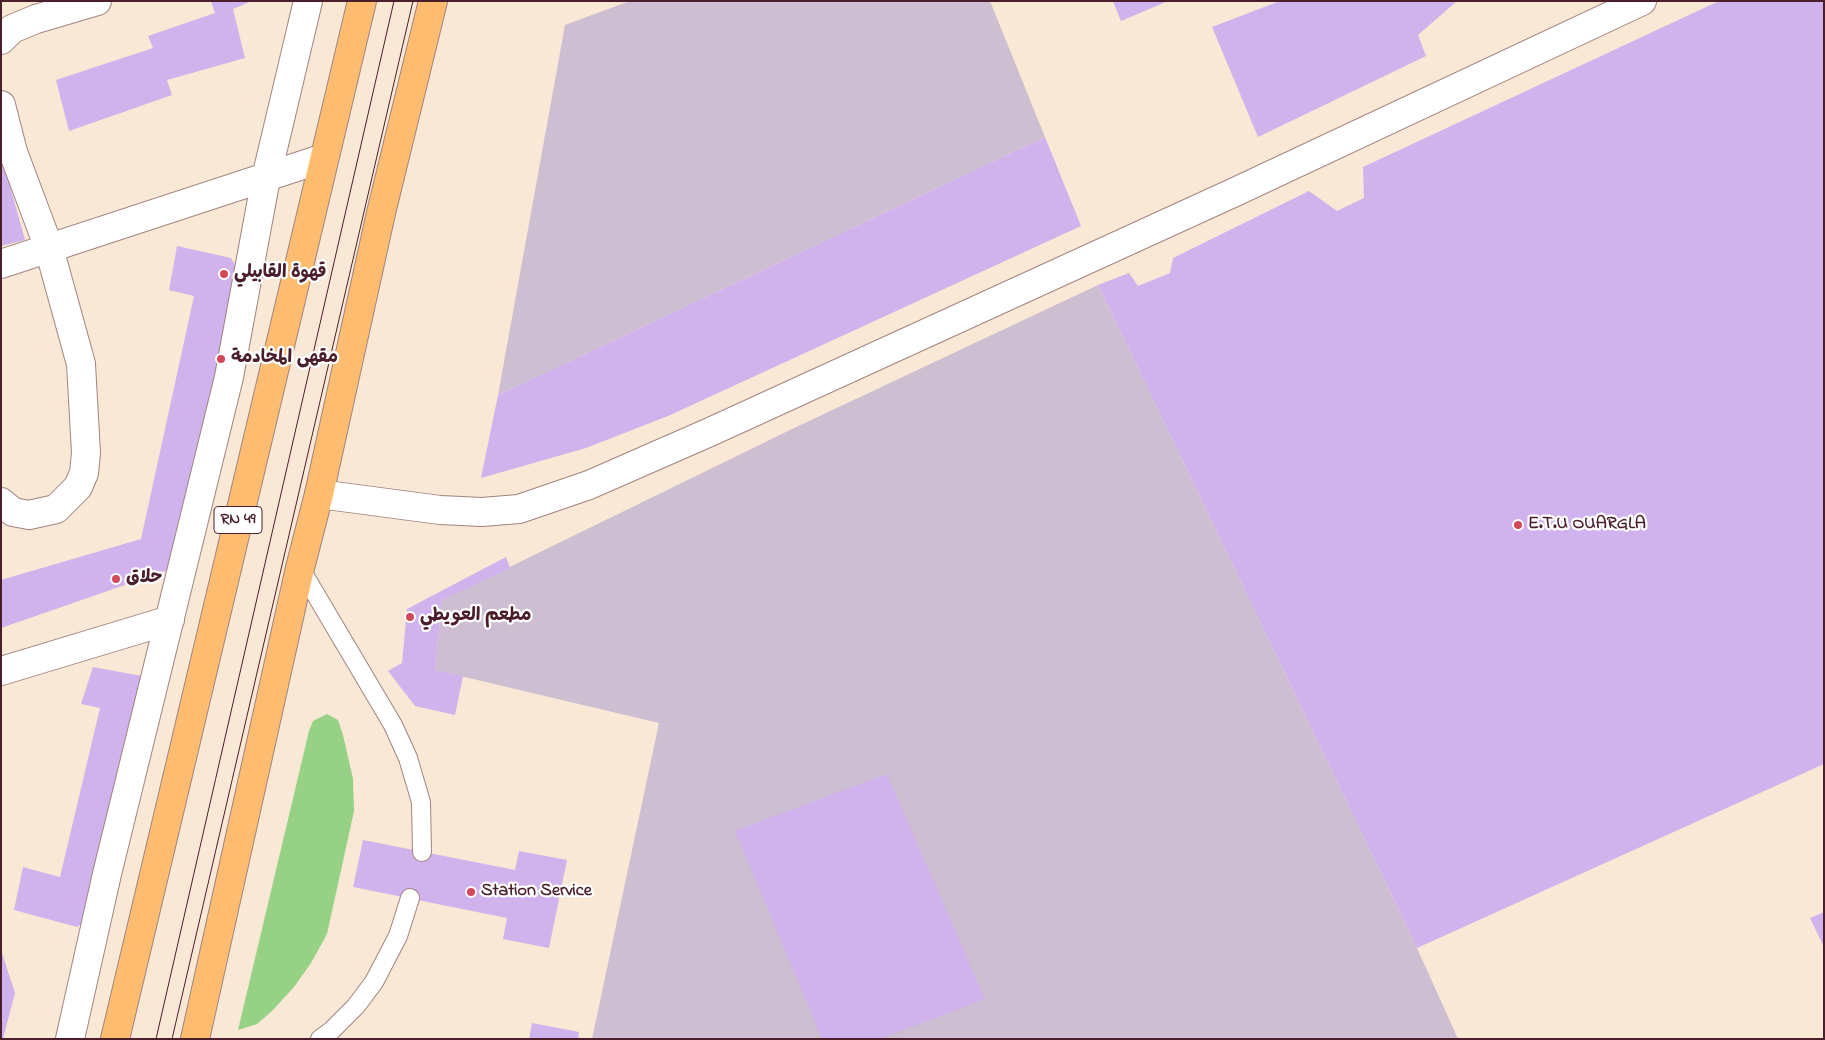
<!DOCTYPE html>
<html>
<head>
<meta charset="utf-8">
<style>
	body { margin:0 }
	#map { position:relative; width:1825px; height:1040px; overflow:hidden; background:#f8e8d5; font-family:"Indie Flower",sans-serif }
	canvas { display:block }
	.frame { position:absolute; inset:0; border:2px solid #4a1f2b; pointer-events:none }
</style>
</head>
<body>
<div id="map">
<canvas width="1825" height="1040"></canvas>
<div class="frame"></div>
</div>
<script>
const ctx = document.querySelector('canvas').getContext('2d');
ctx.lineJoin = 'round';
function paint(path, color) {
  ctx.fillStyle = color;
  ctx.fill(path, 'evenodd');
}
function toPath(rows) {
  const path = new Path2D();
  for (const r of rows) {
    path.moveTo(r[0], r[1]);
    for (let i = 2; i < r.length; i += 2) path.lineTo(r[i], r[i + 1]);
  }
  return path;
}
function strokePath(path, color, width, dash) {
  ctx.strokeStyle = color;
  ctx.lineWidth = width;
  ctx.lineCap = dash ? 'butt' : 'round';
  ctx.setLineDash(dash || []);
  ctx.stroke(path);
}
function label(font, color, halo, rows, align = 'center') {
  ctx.font = font + ' "Indie Flower","Playpen Sans Arabic",sans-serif';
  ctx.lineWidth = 4.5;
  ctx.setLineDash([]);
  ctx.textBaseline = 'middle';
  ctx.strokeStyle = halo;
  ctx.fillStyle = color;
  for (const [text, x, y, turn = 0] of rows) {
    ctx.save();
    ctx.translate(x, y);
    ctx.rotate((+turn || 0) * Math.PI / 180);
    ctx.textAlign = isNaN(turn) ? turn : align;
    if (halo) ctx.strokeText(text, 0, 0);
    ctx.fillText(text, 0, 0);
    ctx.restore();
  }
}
paint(toPath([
	[630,1,990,1,1045,137,498,395,565,25],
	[1098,285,1417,948,1458,1039,592,1039,659,723,435,670,442,600,790,430]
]), '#cdbed2');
paint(toPath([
	[327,714,338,720,343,735,353,779,354,811,327,934,311,963,294,987,272,1011,257,1024,238,1030,309,731,313,721]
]), '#97d185');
paint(toPath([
	[211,1,252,1,233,9,245,58,167,80,172,95,69,131,56,80,153,48,148,36,215,13],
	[1113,1,1168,1,1121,21],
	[1280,1,1457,1,1418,35,1426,56,1258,137,1212,27],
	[1719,1,1824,1,1824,764,1417,948,1098,285,1129,273,1138,286,1170,273,1173,258,1309,191,1337,211,1364,198,1363,167],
	[1045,137,1081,226,668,416,586,448,481,478,498,395],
	[1,154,25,240,1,246],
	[177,246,231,258,242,278,171,569,1,628,1,580,141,539,194,296,169,290],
	[506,557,510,568,442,600,435,670,463,676,455,715,415,706,388,671,402,663,407,609],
	[93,667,142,676,90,919,77,927,14,910,23,867,60,877,100,708,81,704],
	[887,774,985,999,880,1039,822,1039,735,831],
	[363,840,515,870,519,851,567,860,549,948,503,939,507,918,353,887],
	[1824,912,1824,947,1810,918],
	[2,953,15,993,3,1039,1,1039],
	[532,1023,579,1032,578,1039,529,1039]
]), '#d0b2ed');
const service = toPath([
	[300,568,393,725,408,758,421,802,422,852],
	[320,1039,331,1031,356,1006,374,982,398,936,410,898]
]);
const minor = toPath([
	[1,40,12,29,36,19,97,1],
	[1,105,13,152,49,248,81,364,86,453,84,473,78,487,56,509,29,515,13,512,1,502],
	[1,264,324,158],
	[319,494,440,510,482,512,519,509,589,485,710,432,1235,192,1642,1],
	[1,671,170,620],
	[70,1039,107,874,229,377,266,178,308,1]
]);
const primary = toPath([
	[115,1039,362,1],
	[195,1039,300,568,319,494,381,213,433,1]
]);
strokePath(service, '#a18480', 20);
strokePath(minor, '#a18480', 30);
strokePath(primary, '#a18480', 30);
strokePath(service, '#fff', 18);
strokePath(minor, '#fff', 28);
strokePath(primary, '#fdbc70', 28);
strokePath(toPath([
	[156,1039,394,1],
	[172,1039,413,1]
]), '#4a1f2b', 1);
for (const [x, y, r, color] of [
	[224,274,5,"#d1495b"],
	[221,359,5,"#d1495b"],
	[1518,525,5,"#d1495b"],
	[116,579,5,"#d1495b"],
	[410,617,5,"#d1495b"],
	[471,892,5,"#d1495b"]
]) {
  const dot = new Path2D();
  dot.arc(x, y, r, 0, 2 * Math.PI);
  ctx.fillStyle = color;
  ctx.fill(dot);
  strokePath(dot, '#fff', 2);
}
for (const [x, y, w] of [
	[238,520,48]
]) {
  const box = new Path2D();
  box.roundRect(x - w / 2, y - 13.5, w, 27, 4);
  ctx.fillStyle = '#fff';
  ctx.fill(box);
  strokePath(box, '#4a1f2b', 1);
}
label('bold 16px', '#4a1f2b', null, [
	["RN 49",238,520]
]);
label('bold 18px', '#4a1f2b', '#fff', [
	["قهوة القابيلي",234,274],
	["مقهى المخادمة",231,359],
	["E.T.U OUARGLA",1528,525],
	["حلاق",126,579],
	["مطعم العويطي",420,617],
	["Station Service",481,892]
], 'left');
</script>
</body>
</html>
